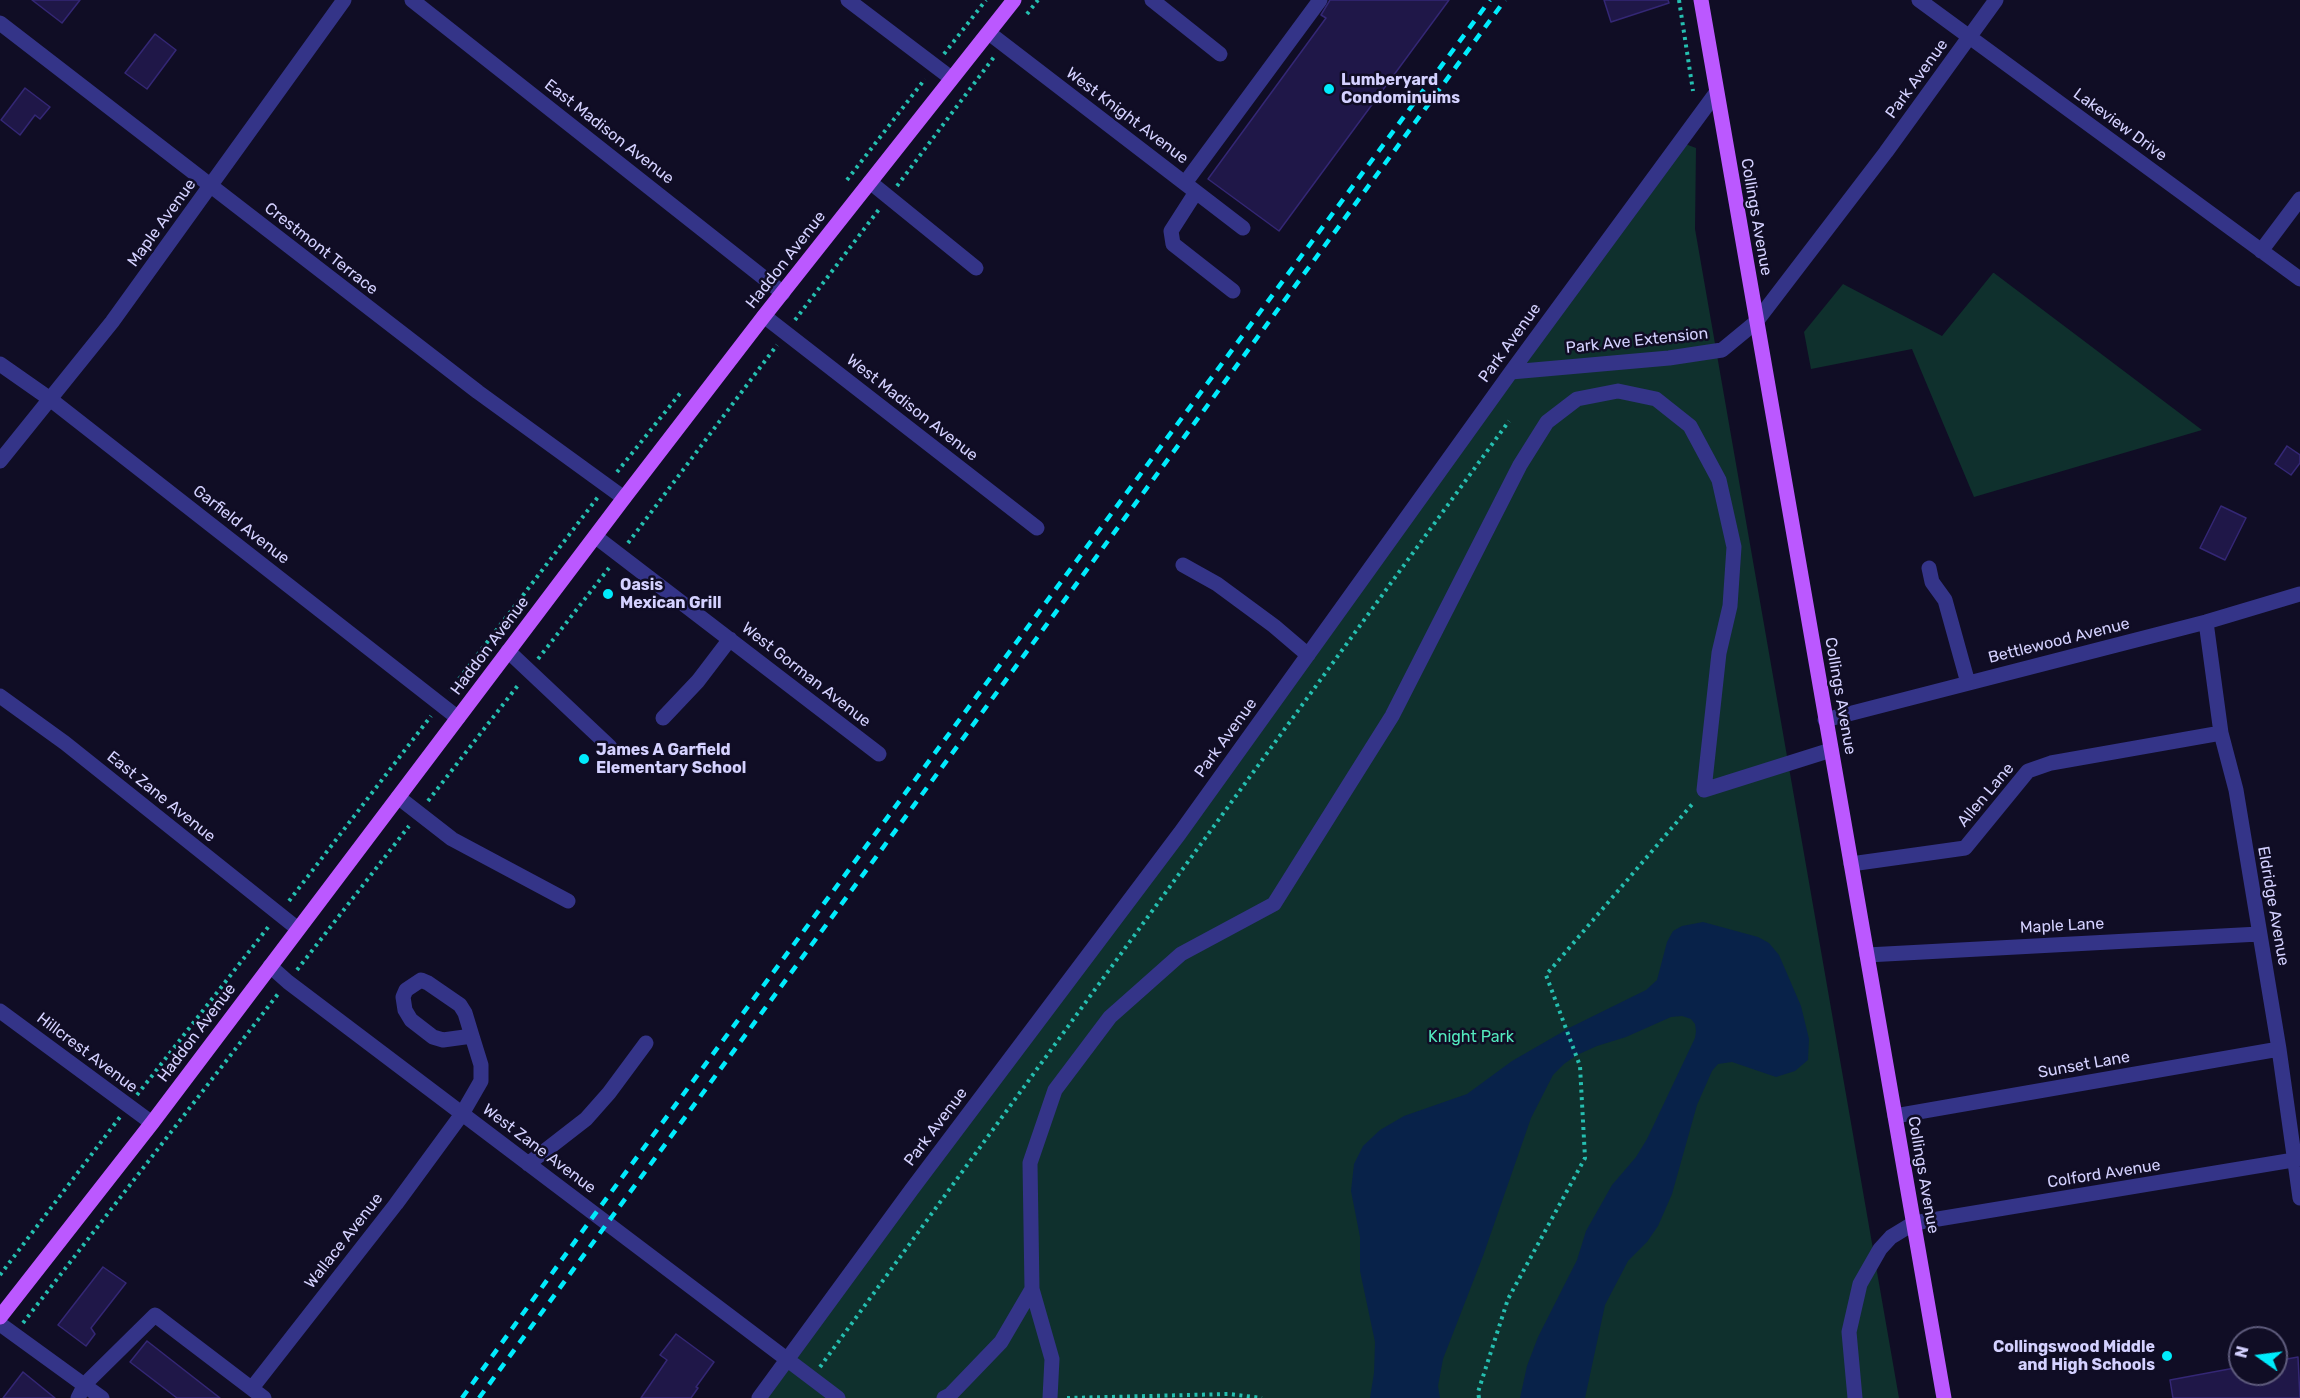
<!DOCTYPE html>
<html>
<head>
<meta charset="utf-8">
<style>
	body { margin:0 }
	#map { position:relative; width:2300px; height:1398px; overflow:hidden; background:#100d25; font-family:Rubik,sans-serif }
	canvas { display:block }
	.north { position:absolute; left:2228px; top:1326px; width:60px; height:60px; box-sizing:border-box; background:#100d25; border:2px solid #5e5b7c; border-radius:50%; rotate:284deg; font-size:16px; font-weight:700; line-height:24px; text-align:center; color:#d4d1ff }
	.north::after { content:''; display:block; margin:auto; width:21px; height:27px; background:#00ebfc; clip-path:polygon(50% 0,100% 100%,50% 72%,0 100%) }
</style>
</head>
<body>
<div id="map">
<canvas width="2300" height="1398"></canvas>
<div class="north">N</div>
</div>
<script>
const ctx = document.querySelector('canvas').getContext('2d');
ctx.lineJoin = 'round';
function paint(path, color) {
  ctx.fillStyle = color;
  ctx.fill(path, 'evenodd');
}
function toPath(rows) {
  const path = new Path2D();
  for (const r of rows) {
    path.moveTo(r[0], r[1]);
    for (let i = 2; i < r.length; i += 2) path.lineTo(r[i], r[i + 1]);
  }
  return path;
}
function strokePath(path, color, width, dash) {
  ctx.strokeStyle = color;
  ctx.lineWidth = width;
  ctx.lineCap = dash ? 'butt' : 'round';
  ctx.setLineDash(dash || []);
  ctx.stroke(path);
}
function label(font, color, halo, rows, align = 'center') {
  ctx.font = font + ' Rubik,sans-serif';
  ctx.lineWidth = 5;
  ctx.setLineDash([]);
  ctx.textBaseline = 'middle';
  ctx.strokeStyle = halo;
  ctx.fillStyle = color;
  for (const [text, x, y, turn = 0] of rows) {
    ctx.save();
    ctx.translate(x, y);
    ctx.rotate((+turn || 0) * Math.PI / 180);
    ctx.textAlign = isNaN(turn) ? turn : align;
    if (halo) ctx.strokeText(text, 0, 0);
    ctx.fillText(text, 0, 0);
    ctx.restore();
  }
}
paint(toPath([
	[1680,142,1696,148,1695,229,1899,1398,759,1398],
	[1993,273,1994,273,2202,430,1974,497,1912,349,1811,369,1804,332,1843,284,1942,336]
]), '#0f302d');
paint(toPath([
	[1703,922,1758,937,1769,943,1779,955,1801,1006,1809,1039,1808,1060,1795,1071,1776,1077,1732,1062,1718,1064,1712,1071,1697,1105,1672,1194,1658,1226,1647,1242,1628,1261,1605,1305,1585,1398,1520,1398,1527,1366,1538,1337,1577,1260,1586,1231,1612,1185,1636,1157,1647,1139,1695,1038,1696,1031,1695,1024,1691,1019,1682,1016,1671,1017,1626,1037,1597,1046,1577,1055,1564,1064,1553,1075,1531,1118,1483,1256,1443,1359,1438,1386,1440,1398,1370,1398,1374,1373,1375,1342,1360,1271,1360,1237,1351,1191,1354,1164,1363,1146,1380,1130,1404,1116,1467,1094,1512,1061,1571,1027,1646,990,1657,980,1667,942,1673,931,1682,926]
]), '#082249');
const building = toPath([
	[32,0,80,0,62,23,32,0],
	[1330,0,1449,0,1279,231,1208,179,1326,18,1321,15,1330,0],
	[1604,0,1668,0,1669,3,1611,22,1604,0],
	[155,34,176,50,147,89,125,73,155,34],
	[25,88,50,107,40,119,35,115,20,135,1,120,25,88],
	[2287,446,2300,455,2300,463,2291,475,2275,464,2287,446],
	[2221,506,2246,518,2225,560,2200,548,2221,506],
	[103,1267,126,1283,91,1328,95,1334,86,1346,58,1325,103,1267],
	[676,1334,714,1362,696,1387,698,1388,691,1398,641,1398,667,1360,660,1355,676,1334],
	[147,1341,220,1398,177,1398,130,1362,147,1341],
	[2298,1357,2300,1398,2173,1398,2170,1380,2240,1367,2240,1374,2276,1374,2276,1361,2298,1357],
	[23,1372,55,1398,3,1398,23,1372]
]);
paint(building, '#1f1748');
strokePath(building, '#342775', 1.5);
strokePath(toPath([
	[1679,0,1693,91],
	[1027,14,1038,0],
	[944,54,986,0],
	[847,180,925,79],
	[897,186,994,57],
	[795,320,880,208],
	[617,472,682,391],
	[628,543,777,345],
	[538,659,609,568],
	[450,691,598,497],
	[428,801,519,684],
	[289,901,431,716],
	[297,970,409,826],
	[137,1095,269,926],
	[0,1275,120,1117],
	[23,1323,278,994],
	[820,1367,1509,421],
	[1067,1398,1229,1394,1262,1398],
	[1479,1398,1478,1392,1508,1299,1585,1158,1580,1066,1546,975,1694,802]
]), '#25bfb0', 4, [3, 4.5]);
strokePath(toPath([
	[412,0,783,293],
	[848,0,951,78],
	[1152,0,1220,54],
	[1919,0,2300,279],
	[0,23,478,392,624,498],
	[989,33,1243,228],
	[870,182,976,268],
	[1185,183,1320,0],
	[1196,192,1171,231,1173,244,1233,291],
	[2261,251,2300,199],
	[764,316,1037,528],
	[0,364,50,399,458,718],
	[1511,372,1669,358,1722,350,1756,322,1886,152,1996,0],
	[0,461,112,322,344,0],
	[596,537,879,754],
	[1183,565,1217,584,1274,626,1308,655],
	[1929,568,1932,582,1945,600,1968,683],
	[2206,622,2221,733,2236,790,2279,1049,2300,1198],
	[508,651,610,747],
	[0,696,65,743,298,929],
	[663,718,698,681,730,639],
	[1825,720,2206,622,2300,594],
	[398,797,452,839,568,901],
	[1851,864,1965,848,2028,771,2051,763,2221,733],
	[1867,955,2259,934],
	[270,966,288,982,838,1398],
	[0,1011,152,1123],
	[1895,1116,2279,1049],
	[528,1164,586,1119,609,1093,646,1043],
	[1032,1289,1052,1359,1050,1398],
	[0,1324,102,1398],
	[252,1388,396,1204,462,1114,481,1081,481,1065,472,1036,465,1013,460,1005,428,983,421,980,406,990,403,997,405,1010,411,1020,433,1037,443,1040,472,1036],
	[78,1398,85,1384,155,1315,264,1398],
	[759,1398,912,1189,1180,833,1511,372,1716,93],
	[944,1398,950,1395,1001,1342,1032,1289,1030,1163,1055,1090,1110,1017,1181,954,1274,904,1392,716,1520,465,1547,422,1577,399,1618,391,1656,399,1690,426,1719,480,1734,547,1730,606,1719,653,1704,790,1831,750],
	[1855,1398,1849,1332,1860,1284,1880,1249,1891,1237,1914,1223,2300,1159]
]), '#343488', 15);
strokePath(toPath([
	[1701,0,1944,1398],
	[0,1317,152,1123,624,498,764,316,1014,0]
]), '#bb58ff', 15);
strokePath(toPath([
	[462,1398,584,1229,1490,0],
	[479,1398,1505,0]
]), '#00ebfc', 4.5, [9, 8]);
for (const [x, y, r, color] of [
	[1329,89,6,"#00ebfc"],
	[608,594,6,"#00ebfc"],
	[584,759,6,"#00ebfc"],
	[2167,1356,6,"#00ebfc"]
]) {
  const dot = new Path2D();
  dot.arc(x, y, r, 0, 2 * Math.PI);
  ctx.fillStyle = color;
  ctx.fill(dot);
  strokePath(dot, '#100d25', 2);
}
label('16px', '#d4d1ff', '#100d25', [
	["Park Avenue",1917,79,-54],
	["West Knight Avenue",1127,116,37],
	["Lakeview Drive",2120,125,36],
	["East Madison Avenue",609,132,38],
	["Collings Avenue",1756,217,80],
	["Maple Avenue",162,223,-54],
	["Crestmont Terrace",321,249,38],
	["Haddon Avenue",786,260,-52],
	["Park Ave Extension",1637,341,-6],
	["Park Avenue",1510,343,-54],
	["West Madison Avenue",912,408,38],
	["Garfield Avenue",241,525,38],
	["Bettlewood Avenue",2059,641,-14],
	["Haddon Avenue",490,646,-53],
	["West Gorman Avenue",806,675,38],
	["Collings Avenue",1840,696,80],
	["Park Avenue",1226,738,-54],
	["Allen Lane",1986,795,-50],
	["East Zane Avenue",161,797,39],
	["Eldridge Avenue",2273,906,80],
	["Maple Lane",2062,926,-3],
	["Haddon Avenue",197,1033,-53],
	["Hillcrest Avenue",87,1053,37],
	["Sunset Lane",2084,1065,-10],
	["Park Avenue",936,1127,-53],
	["West Zane Avenue",539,1149,37],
	["Colford Avenue",2104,1174,-9],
	["Collings Avenue",1923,1175,80],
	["Wallace Avenue",344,1241,-52]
]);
label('bold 16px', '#d4d1ff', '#100d25', [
	["Lumberyard",1341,80],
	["Condominuims",1341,98],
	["Oasis",620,585],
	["Mexican Grill",620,603],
	["James A Garfield",596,750],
	["Elementary School",596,768],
	["Collingswood Middle",2155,1347,"right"],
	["and High Schools",2155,1365,"right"]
], 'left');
label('16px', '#53e9be', '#100d25', [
	["Knight Park",1471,1037]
]);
</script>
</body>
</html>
